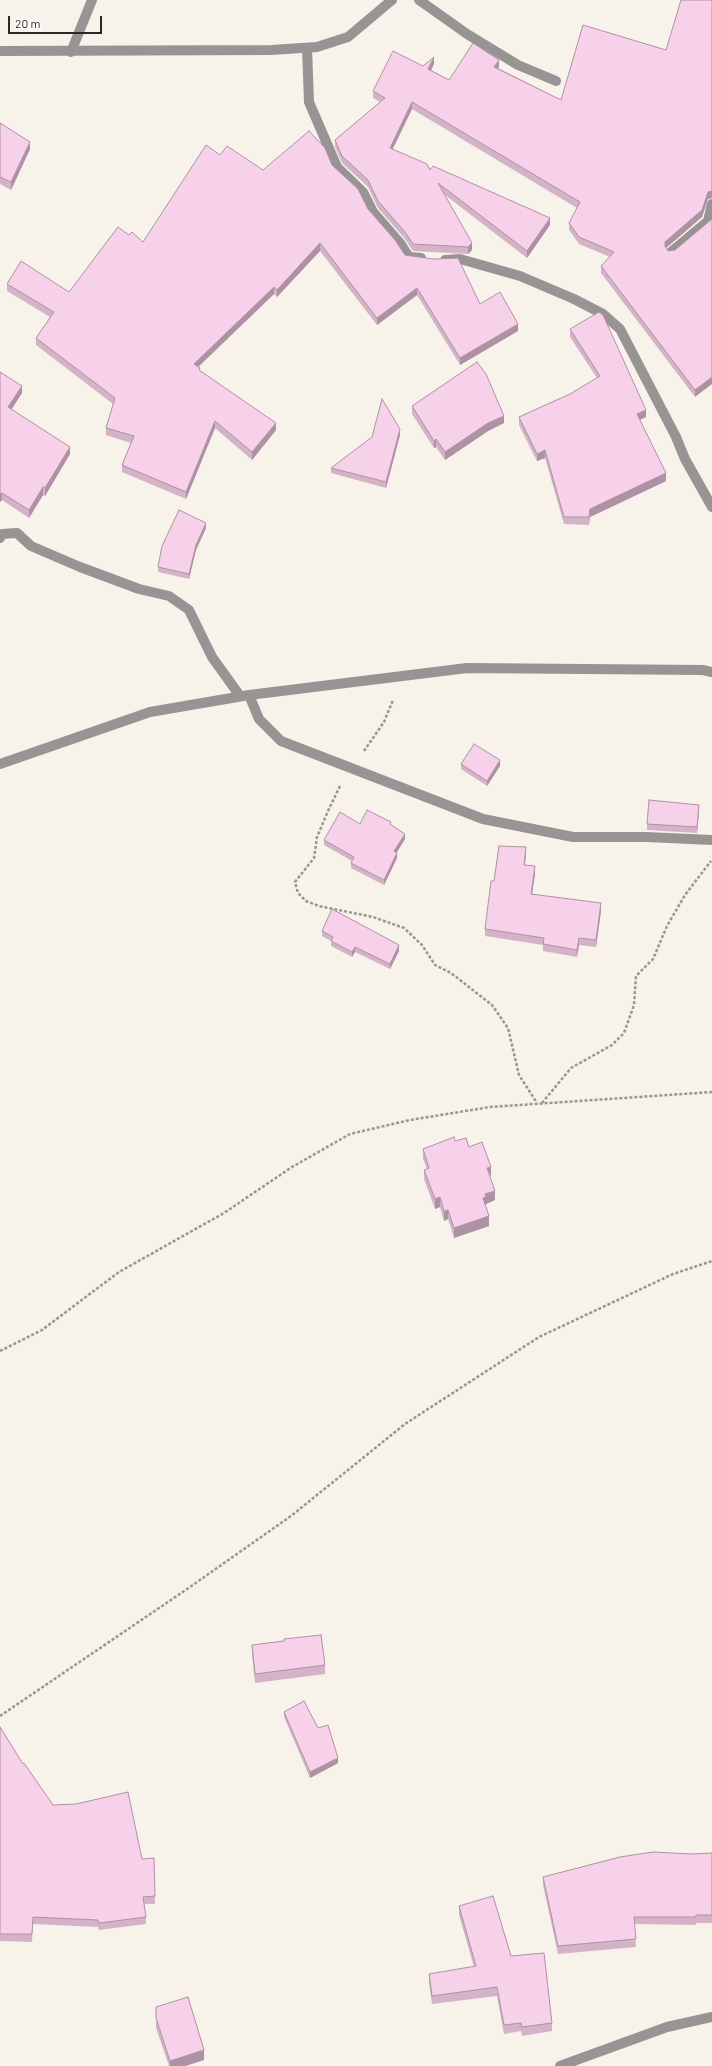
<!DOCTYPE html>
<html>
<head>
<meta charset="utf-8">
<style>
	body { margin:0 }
	#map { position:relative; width:712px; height:2066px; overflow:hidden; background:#f7f2ea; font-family:Barlow,sans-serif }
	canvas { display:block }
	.scale { position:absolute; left:8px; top:16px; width:94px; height:18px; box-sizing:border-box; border:2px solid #292825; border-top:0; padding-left:5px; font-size:12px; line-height:14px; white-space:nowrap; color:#292825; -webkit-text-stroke:3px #fff; paint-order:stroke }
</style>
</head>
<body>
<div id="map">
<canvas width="712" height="2066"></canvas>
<div class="scale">20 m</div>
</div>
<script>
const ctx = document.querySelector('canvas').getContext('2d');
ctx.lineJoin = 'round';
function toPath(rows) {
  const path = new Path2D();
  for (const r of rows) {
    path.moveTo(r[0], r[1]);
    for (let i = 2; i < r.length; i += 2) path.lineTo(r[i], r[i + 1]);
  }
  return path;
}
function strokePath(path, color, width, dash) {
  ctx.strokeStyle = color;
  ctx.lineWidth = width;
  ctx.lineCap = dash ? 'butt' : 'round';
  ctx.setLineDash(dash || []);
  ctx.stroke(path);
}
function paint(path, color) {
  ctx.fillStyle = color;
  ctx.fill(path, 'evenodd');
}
strokePath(toPath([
	[364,751,384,722,393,700],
	[340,786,328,811,317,837,314,858,295,882,298,893,306,901,319,906,373,917,404,928,422,945,435,965,451,973,492,1005,508,1028,519,1075,537,1103],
	[542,1103,571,1068,612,1045,624,1033,634,1005,636,976,653,959,667,926,685,895,711,861],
	[0,1351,42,1330,119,1272,224,1213,292,1167,350,1134,410,1120,490,1107,712,1092],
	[0,1716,190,1587,291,1516,405,1424,539,1337,673,1274,712,1261]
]), '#999690', 2.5, [3, 2]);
strokePath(toPath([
	[0,538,2,534,17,533,31,546,80,567,139,589,169,596,189,610,212,657,240,696]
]), '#989493', 10);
strokePath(toPath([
	[419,0,467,34,518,65,556,81],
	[307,48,309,102,337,167,363,192,373,212,400,243,409,257,421,258],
	[0,51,271,50,317,47,348,37,392,0],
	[71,52,92,0],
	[671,252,708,221,712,204],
	[445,260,460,259,520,276,574,299,603,314,620,329,676,437,685,459,712,507],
	[249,695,259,719,281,741,483,819,573,837,647,837,712,840],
	[0,764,150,712,249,695,467,668,703,670,712,672],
	[560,2066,667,2027,712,2017]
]), '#989493', 10);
paint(toPath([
	[712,0,712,198,708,199,702,217,666,248,668,251,675,250,712,219,695,397,601,273,601,266,610,257,579,244,569,230,569,223,577,208,412,109,392,149,430,170,550,225,527,258,445,195,472,250,468,254,413,251,405,239,378,208,368,187,342,163,335,147,335,140,380,102,373,98,373,91,423,66,434,64,431,70,449,80,499,67,498,68,561,100,666,50],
	[0,123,30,149,11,190,0,184],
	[220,155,263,170,332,165,405,255,480,304,518,331,460,365,417,295,377,325,320,251,277,297,274,294,198,367,200,370,276,430,252,460,215,428,186,499,122,472,122,465,131,443,106,435,106,428,113,404,36,345,36,338,50,317,7,291,7,284,69,292,129,235,143,242],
	[570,329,646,417,640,420,666,481,590,517,589,525,564,524,545,458,537,461,519,425,519,417,570,394,597,378,570,337],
	[0,372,22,393,12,409,70,454,45,496,43,495,29,518,2,500,0,502],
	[412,406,504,423,488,431,445,460,436,447,434,448,412,414],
	[400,435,386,488,331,473,331,468],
	[206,528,196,550,189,579,158,572,158,567],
	[461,764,500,766,487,786,461,769],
	[699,811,697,833,647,830,647,824],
	[360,824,391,825,405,839,396,853,397,858,384,885,351,868,351,863,352,861,324,845,324,840],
	[526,854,525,865,535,874,532,894,601,911,596,947,579,945,577,957,543,951,543,945,485,936,485,929,494,881],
	[322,931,399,951,390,969,355,952,352,957,331,946,331,941,322,936],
	[455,1141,469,1147,490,1177,495,1200,486,1204,485,1207,489,1226,454,1238,448,1219,444,1221,440,1207,435,1209,424,1179,424,1170,427,1169,423,1159,423,1149],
	[252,1645,325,1665,325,1674,255,1683,252,1654],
	[284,1712,318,1728,338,1763,310,1778,284,1717],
	[0,1727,23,1764,53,1805,142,1859,154,1858,155,1904,144,1904,146,1917,146,1924,99,1930,98,1927,33,1924,32,1942,0,1941],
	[712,1853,712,1923,696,1923,696,1925,634,1924,636,1947,558,1954,543,1885,543,1877,692,1854],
	[459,1906,511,1956,552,2023,552,2031,522,2036,521,2031,504,2034,497,1996,432,2004,429,1983,429,1974,474,1967,459,1915],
	[156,2007,204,2060,185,2066,169,2066,156,2028]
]), '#d4b3c9');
paint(toPath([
	[434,57,434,64,428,76,428,69],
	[499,60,499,67,494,74,494,67],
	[412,102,412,109,390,155,390,148],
	[30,142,30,149,11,190,11,182],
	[712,191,712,198,708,199,702,217,665,249,665,254,665,242,708,192],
	[550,218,550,225,527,258,527,251],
	[320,243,320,251,277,297,277,290],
	[472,243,472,250,468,254,468,247],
	[274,287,274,294,194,371,194,364],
	[417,288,417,295,377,325,377,318],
	[518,324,518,331,460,365,460,358],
	[712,377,712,384,695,397,695,390],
	[22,386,22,393,8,414,8,407],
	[646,410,646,417,637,421,637,414],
	[504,416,504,423,488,431,445,460,445,452,488,423],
	[215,421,215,428,186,499,186,492],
	[276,423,276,430,252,460,252,452],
	[400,429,400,435,386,488,386,482],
	[436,439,436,447,434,448,434,441],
	[70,447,70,454,45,496,45,488],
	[545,450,545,458,537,461,537,454],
	[666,473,666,481,590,517,589,525,590,509],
	[43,487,43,495,29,518,29,510],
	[2,493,2,500,0,502,0,494],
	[206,523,206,528,196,550,189,579,189,574,196,545],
	[500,760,500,766,487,786,487,781],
	[699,805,699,811,697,833,697,827],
	[405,834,405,839,394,857,394,851],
	[526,847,526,854,524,872,524,865],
	[397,853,397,858,384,885,384,880],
	[535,866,535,874,531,901,531,894],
	[601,903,601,911,596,947,596,940],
	[579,938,579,945,577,957,577,950],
	[399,945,399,951,390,969,390,964],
	[355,947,355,952,352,957,352,952],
	[491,1167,491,1177,487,1168],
	[495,1191,495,1200,486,1204,486,1207,483,1208,483,1198,485,1194],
	[440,1197,440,1207,435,1209,435,1199],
	[448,1210,448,1219,444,1221,444,1211],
	[489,1216,489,1226,454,1238,454,1228],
	[338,1758,338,1763,310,1778,310,1772],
	[204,2050,204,2060,185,2066,170,2066,170,2061]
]), '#ad92a4');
const building = toPath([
	[681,0,712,0,712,191,708,192,702,210,665,242,665,246,668,251,675,250,712,219,712,377,695,390,601,266,614,252,579,237,569,223,580,202,412,102,390,148,427,164,430,170,433,166,550,218,527,251,438,183,472,243,468,247,413,244,405,232,378,201,368,180,342,156,335,140,385,98,373,91,393,51,423,66,434,57,428,69,449,80,473,43,499,60,494,67,561,100,583,25,666,50,681,0],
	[0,123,30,142,11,182,0,177,0,123],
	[309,131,325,148,332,165,358,189,368,209,395,240,405,255,433,259,458,258,480,304,500,292,518,324,460,358,417,288,377,318,320,243,277,290,274,287,194,364,200,368,199,370,276,423,252,452,215,421,186,492,122,465,134,436,106,428,115,398,36,338,54,312,7,284,21,261,69,292,118,227,129,235,132,232,143,242,206,145,220,155,227,146,263,170,309,131],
	[599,312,603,315,646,410,637,414,666,473,590,509,589,517,564,517,545,450,537,454,519,417,570,394,600,376,570,329,599,312],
	[477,362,486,374,504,416,488,423,445,452,436,439,434,441,412,406,477,362],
	[0,372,22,386,8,407,70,447,45,488,43,487,29,510,2,493,0,494,0,372],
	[382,399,400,429,386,482,331,468,372,437,382,399],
	[179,510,206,523,196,545,189,574,158,567,162,546,179,510],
	[474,744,500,760,487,781,461,764,474,744],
	[649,800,699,805,697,827,647,824,649,800],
	[367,810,391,822,390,824,405,834,394,851,397,853,384,880,351,863,354,857,324,840,340,812,360,824,367,810],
	[499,846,526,847,524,865,535,866,531,894,601,903,596,940,579,938,577,950,543,944,544,938,485,929,491,881,494,881,499,846],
	[332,909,399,945,390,964,355,947,352,952,331,941,333,937,322,931,332,909],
	[454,1137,455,1141,466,1138,469,1147,482,1142,491,1167,487,1168,495,1191,485,1194,486,1197,483,1198,489,1216,454,1228,448,1210,444,1211,440,1197,435,1199,424,1170,429,1168,423,1149,454,1137],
	[321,1635,325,1665,255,1674,252,1645,284,1641,284,1639,321,1635],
	[304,1701,318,1728,328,1725,338,1758,310,1772,284,1712,304,1701],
	[0,1727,23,1764,24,1763,53,1805,76,1804,128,1792,142,1859,154,1858,155,1896,143,1897,146,1917,99,1923,98,1920,33,1917,32,1934,0,1934,0,1727],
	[653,1852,692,1854,712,1853,712,1915,696,1915,696,1917,634,1917,636,1939,558,1946,543,1877,620,1857,653,1852],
	[493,1896,511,1956,544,1953,552,2023,522,2027,521,2023,504,2025,497,1987,432,1996,429,1974,476,1966,459,1906,493,1896],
	[188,1997,204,2050,170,2061,156,2018,156,2007,188,1997]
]);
paint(building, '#f7d0ea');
strokePath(building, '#ad92a4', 1);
</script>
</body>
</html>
